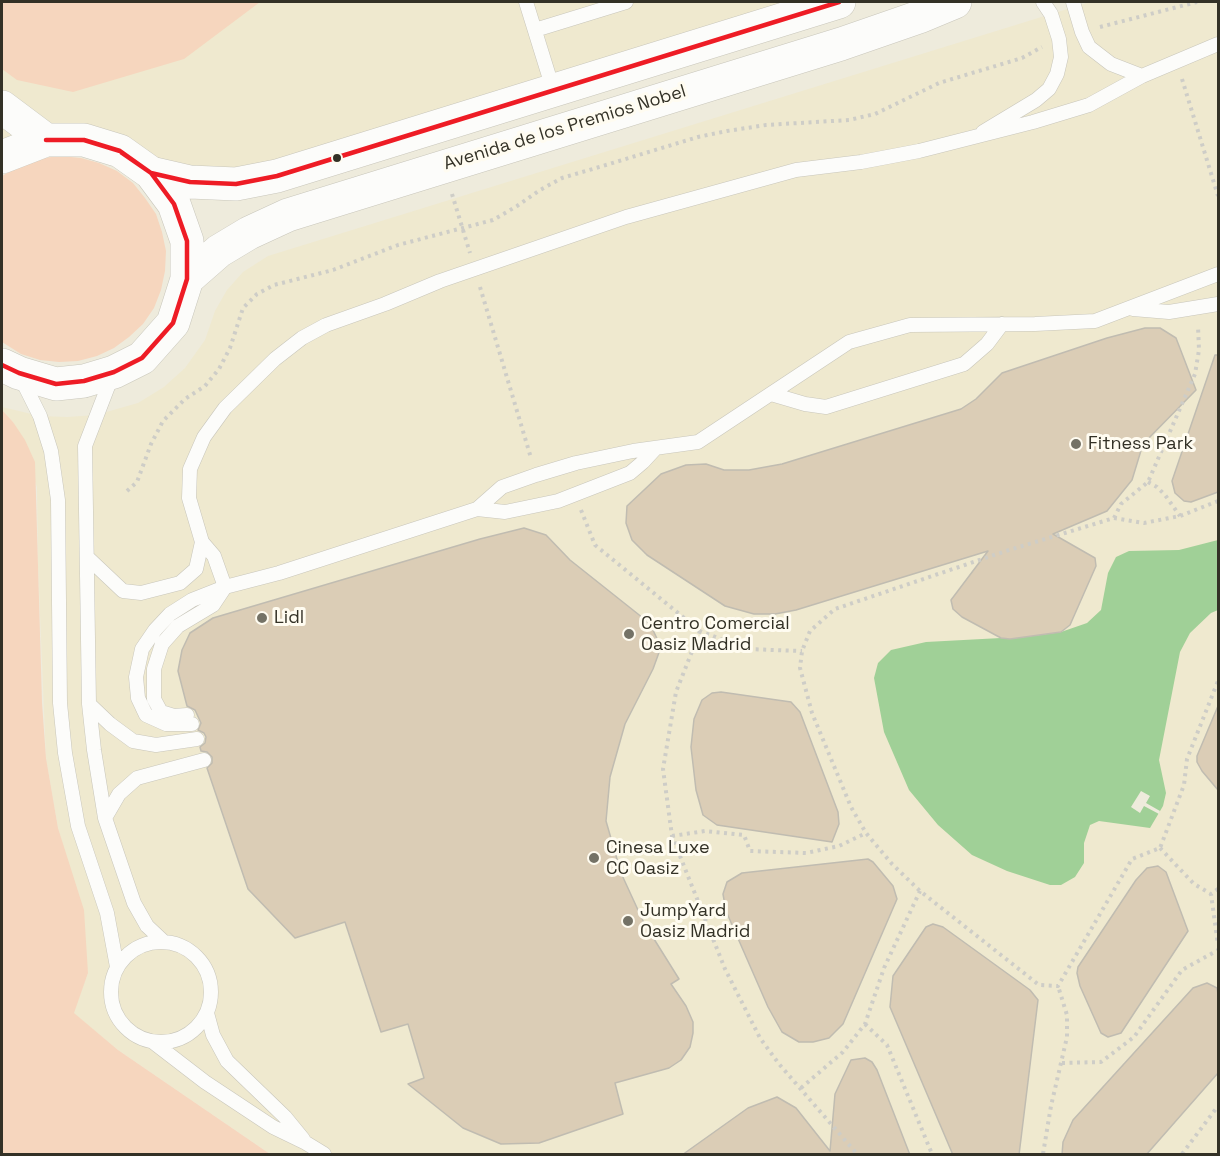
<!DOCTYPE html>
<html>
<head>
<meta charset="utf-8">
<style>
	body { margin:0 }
	#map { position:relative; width:1220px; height:1156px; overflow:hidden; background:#eeebdc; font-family:"Space Grotesk",sans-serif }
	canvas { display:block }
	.frame { position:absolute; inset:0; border:3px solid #333126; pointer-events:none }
</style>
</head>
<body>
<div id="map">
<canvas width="1220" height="1156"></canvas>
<div class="frame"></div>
</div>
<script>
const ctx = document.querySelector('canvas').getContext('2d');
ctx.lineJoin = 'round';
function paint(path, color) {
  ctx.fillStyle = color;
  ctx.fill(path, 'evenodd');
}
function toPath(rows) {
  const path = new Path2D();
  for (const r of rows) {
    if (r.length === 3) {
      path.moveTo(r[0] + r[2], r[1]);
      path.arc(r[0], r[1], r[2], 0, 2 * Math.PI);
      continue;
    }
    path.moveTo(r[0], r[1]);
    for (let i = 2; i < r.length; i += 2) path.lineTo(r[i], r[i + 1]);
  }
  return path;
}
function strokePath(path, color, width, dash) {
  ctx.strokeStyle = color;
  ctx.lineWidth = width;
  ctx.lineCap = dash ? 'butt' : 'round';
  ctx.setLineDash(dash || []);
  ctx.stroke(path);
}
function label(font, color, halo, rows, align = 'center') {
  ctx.font = font + ' "Space Grotesk",sans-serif';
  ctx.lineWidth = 6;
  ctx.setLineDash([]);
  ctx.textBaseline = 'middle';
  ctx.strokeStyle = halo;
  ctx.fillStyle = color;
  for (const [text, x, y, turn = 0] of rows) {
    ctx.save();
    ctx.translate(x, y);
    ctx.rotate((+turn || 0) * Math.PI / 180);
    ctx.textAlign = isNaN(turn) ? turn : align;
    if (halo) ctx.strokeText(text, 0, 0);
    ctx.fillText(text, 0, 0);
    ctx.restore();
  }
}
paint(toPath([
	[2,2,839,2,236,184,120,151,2,157],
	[1090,2,1218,2,1218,1154,270,1154,118,1050,73,1013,88,973,69,867,58,828,46,758,38,566,37,487,13,422,2,410,2,407,40,416,67,417,96,415,138,403,164,387,185,368,205,340,215,311,227,290,243,272,268,256]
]), '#efe9cf');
paint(toPath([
	[2,2,260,2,184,59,73,92,17,80,2,69],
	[61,156,81,158,99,163,117,171,133,183,145,198,156,214,162,232,166,251,165,271,161,290,154,308,143,324,129,337,114,348,97,356,78,361,59,362,40,360,21,354,2,342,2,176,23,164,42,158],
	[2,410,13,422,25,440,35,462,42,703,46,758,58,828,84,910,88,973,74,1013,118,1050,270,1154,2,1154]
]), '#f6d6be');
paint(toPath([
	[1218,540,1218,610,1211,613,1190,633,1180,652,1159,760,1166,793,1163,806,1150,828,1099,821,1090,825,1084,843,1084,863,1075,877,1061,885,1050,885,1007,871,972,855,938,825,909,790,884,732,874,678,878,663,891,650,926,642,1001,638,1010,639,1061,632,1087,623,1101,610,1108,573,1116,557,1129,551,1179,550]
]), '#a0d097');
paint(toPath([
	[1141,791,1150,796,1146,803,1160,811,1159,814,1144,806,1140,813,1131,807]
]), '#eeebdc');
const building = toPath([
	[1145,328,1160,328,1176,338,1196,390,1143,444,1132,480,1107,511,1053,534,1095,558,1096,566,1070,625,1061,632,1010,639,1001,638,962,617,953,609,951,600,988,551,796,610,775,614,754,614,725,606,647,555,632,540,626,523,627,506,661,474,686,465,706,464,724,470,749,470,782,464,961,409,976,399,1002,373,1107,338,1145,328],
	[1215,355,1218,355,1218,492,1191,502,1184,501,1175,493,1172,481,1215,355],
	[524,528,546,535,570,560,643,618,652,628,661,647,653,669,625,724,610,777,606,821,621,873,644,923,679,979,671,984,686,1006,693,1022,693,1033,690,1047,681,1060,669,1068,615,1083,623,1114,539,1143,501,1144,463,1128,408,1084,424,1078,408,1024,381,1032,345,922,295,938,248,889,207,768,212,763,212,757,207,752,201,751,200,747,205,743,206,737,204,733,198,730,201,723,195,710,187,706,178,671,182,650,190,633,213,618,480,539,524,528],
	[721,692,791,702,800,712,838,812,839,824,832,842,717,825,703,815,696,790,691,747,694,719,702,700,712,693,721,692],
	[1218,706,1218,790,1202,771,1197,762,1197,756,1218,706],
	[868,859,873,862,893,886,897,899,843,1024,829,1038,813,1042,799,1042,782,1032,768,1007,726,911,723,894,727,882,742,873,868,859],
	[1158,866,1166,872,1188,931,1121,1033,1108,1037,1101,1033,1080,986,1077,973,1078,967,1136,880,1147,868,1158,866],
	[933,924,943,927,990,961,1030,990,1038,1000,1019,1155,953,1155,890,1007,893,976,926,927,933,924],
	[1207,983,1217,988,1218,994,1218,1073,1146,1155,1062,1155,1063,1142,1073,1120,1193,988,1207,983],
	[865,1058,872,1062,877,1070,910,1155,682,1155,748,1108,777,1097,796,1108,830,1151,835,1094,851,1060,865,1058]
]);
paint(building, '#dbcdb6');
strokePath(building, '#c0bcb1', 1.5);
const service = toPath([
	[526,2,553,89],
	[1073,2,1082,32,1089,47,1111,64,1142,76],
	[535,30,626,2],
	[983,132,1036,100,1049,89,1057,74,1061,57,1059,39,1051,14,1043,2],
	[1133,309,1169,312,1218,304],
	[112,376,85,446,89,704,94,750,105,818,134,903,147,926,163,941],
	[21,378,40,416,51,451,58,500,60,703,65,753,78,826,107,913,117,967],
	[771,394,805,404,826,407,964,364,987,344,1002,324],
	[477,509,505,512,558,501,630,473,643,462,655,449],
	[87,557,123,591,141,593,180,583,196,569,202,542],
	[225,587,214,556,202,542,189,498,190,469,204,437,225,408,275,359,302,338,326,325,385,304,440,281,626,217,796,170,861,162,919,151,1033,122,1089,105,1142,76,1218,44],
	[89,704,110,724,133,741,156,745,197,739],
	[187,715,174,716,161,712,154,699,154,669,162,644,178,626,213,605,225,587],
	[192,724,166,724,146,715,138,698,136,677,142,649,155,630,170,614,192,600,225,587,279,573,477,509,502,487,536,475,576,463,633,451,698,442,849,342,910,325,1035,324,1095,321,1218,274],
	[105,818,119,794,137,778,204,760],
	[161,992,50],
	[207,1013,213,1035,227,1061,285,1117,303,1139],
	[153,1042,205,1082,273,1127,306,1143,324,1154]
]);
const tertiary = toPath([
	[2,107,46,140],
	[2,157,46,140,84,140,120,151,151,173,174,204,187,241,187,279,173,323,142,358,114,372,84,381,56,384,19,373,2,365],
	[151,173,190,182,236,184,277,176,839,2],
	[187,279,219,251,249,233,288,215,841,44,919,17,955,2]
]);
strokePath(service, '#c8c6bb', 15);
strokePath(tertiary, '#c8c6bb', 34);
strokePath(toPath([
	[1100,27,1197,2],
	[1182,79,1218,196],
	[452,194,470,253],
	[480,287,531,458],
	[1148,482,1157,487,1165,495,1180,516],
	[127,491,137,482,151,444,163,421,185,399,205,386,219,369,230,348,243,308,257,294,274,285,333,270,398,245,493,220,517,206,540,190,562,178,596,168,698,137,727,131,766,125,849,120,875,114,939,83,1022,58,1042,47],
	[1218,501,1180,516,1144,523,1114,518,1006,551,835,609,810,631,802,651,800,668,812,713,851,807,866,833,892,864,920,891,1039,985,1058,986,1132,859,1160,848,1184,785,1187,759,1218,681],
	[581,510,595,545,700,631,746,649,802,651],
	[1114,518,1121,504,1148,482,1195,374,1199,350,1198,326],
	[700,631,676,692,663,769,672,836,725,969,760,1038,779,1064,857,1154],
	[672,836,705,831,744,835,750,851,806,853,839,846,866,833],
	[1160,848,1194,884,1211,894],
	[1218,889,1211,894,1218,945],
	[865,1024,887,1045,932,1154],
	[1062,1063,1101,1062,1134,1037,1182,970,1218,950],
	[801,1088,843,1052,865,1024,884,968,920,891],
	[1043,1154,1051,1106,1067,1037,1067,1015,1058,986],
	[1182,1154,1218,1106]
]), '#cecdc7', 4, [3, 4.5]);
strokePath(service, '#fcfcfa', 14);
strokePath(tertiary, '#fcfcfa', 33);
strokePath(toPath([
	[46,140,84,140,120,151,151,173,190,182,236,184,277,176,839,2],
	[2,365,19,373,56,384,84,381,114,372,142,358,173,323,187,279,187,241,174,204,151,173,122,153]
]), '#ee1c25', 4.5);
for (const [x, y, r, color] of [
	[337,158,5,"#333126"],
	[1076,444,6,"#747266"],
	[262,618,6,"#747266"],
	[629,634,6,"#747266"],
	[594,858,6,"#747266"],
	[628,921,6,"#747266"]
]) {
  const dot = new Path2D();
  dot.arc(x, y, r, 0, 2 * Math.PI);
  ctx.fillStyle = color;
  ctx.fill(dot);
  strokePath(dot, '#fffcf1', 2);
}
label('18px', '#333126', '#fffcf1', [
	["Avenida de los Premios Nobel",565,128,-17]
]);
label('18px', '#333126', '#fffcf1', [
	["Fitness Park",1088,444],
	["Lidl",274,618],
	["Centro Comercial",641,624],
	["Oasiz Madrid",641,645],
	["Cinesa Luxe",606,848],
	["CC Oasiz",606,869],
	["JumpYard",640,911],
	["Oasiz Madrid",640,932]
], 'left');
</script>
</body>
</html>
